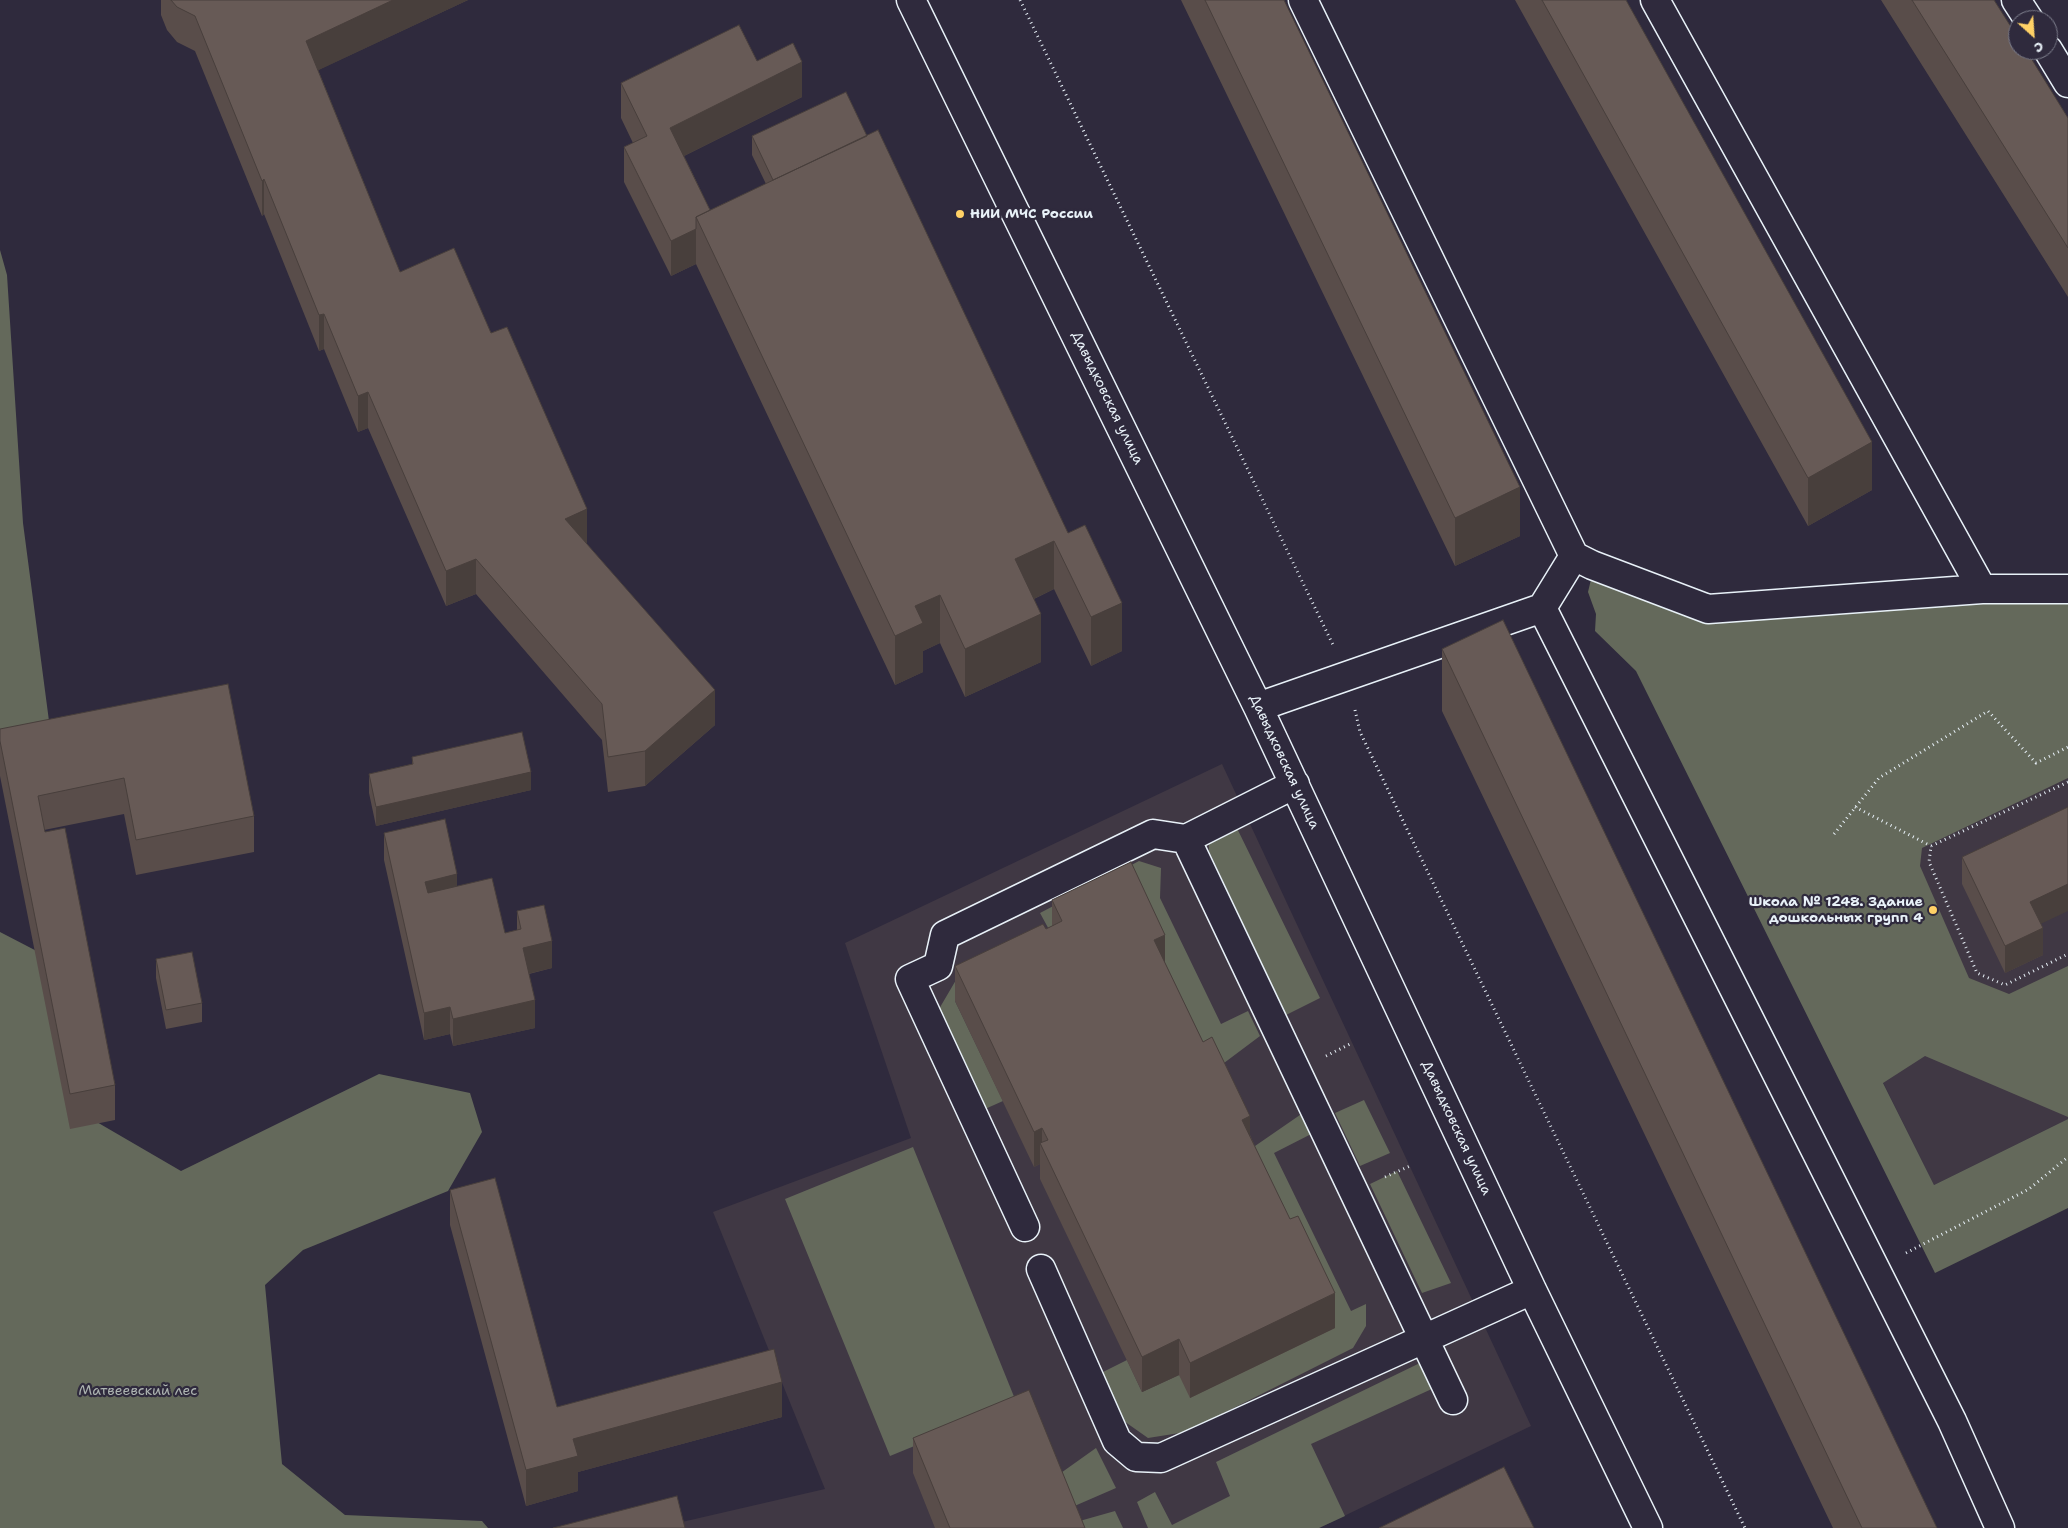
<!DOCTYPE html>
<html>
<head>
<meta charset="utf-8">
<style>
	body { margin:0 }
	#map { position:relative; width:2068px; height:1528px; overflow:hidden; background:#2f2a3d; font-family:"Shantell Sans",sans-serif }
	canvas { display:block }
	.north { position:absolute; left:2008px; top:10px; width:50px; height:50px; box-sizing:border-box; background:#2f2a3d; border:1px solid #797a88; border-radius:50%; rotate:154deg; font-size:14px; font-weight:700; line-height:20px; text-align:center; color:#e8f1f8 }
	.north::after { content:''; display:block; margin:auto; width:18px; height:22px; background:#ffd166; clip-path:polygon(50% 0,100% 100%,50% 72%,0 100%) }
</style>
</head>
<body>
<div id="map">
<canvas width="2068" height="1528"></canvas>
<div class="north">С</div>
</div>
<script>
const ctx = document.querySelector('canvas').getContext('2d');
ctx.lineJoin = 'round';
function paint(path, color) {
  ctx.fillStyle = color;
  ctx.fill(path, 'evenodd');
}
function toPath(rows) {
  const path = new Path2D();
  for (const r of rows) {
    path.moveTo(r[0], r[1]);
    for (let i = 2; i < r.length; i += 2) path.lineTo(r[i], r[i + 1]);
  }
  return path;
}
function strokePath(path, color, width, dash) {
  ctx.strokeStyle = color;
  ctx.lineWidth = width;
  ctx.lineCap = dash ? 'butt' : 'round';
  ctx.setLineDash(dash || []);
  ctx.stroke(path);
}
function label(font, color, halo, rows, align = 'center') {
  ctx.font = font + ' "Shantell Sans",sans-serif';
  ctx.lineWidth = 4.5;
  ctx.setLineDash([]);
  ctx.textBaseline = 'middle';
  ctx.strokeStyle = halo;
  ctx.fillStyle = color;
  for (const [text, x, y, turn = 0] of rows) {
    ctx.save();
    ctx.translate(x, y);
    ctx.rotate((+turn || 0) * Math.PI / 180);
    ctx.textAlign = isNaN(turn) ? turn : align;
    if (halo) ctx.strokeText(text, 0, 0);
    ctx.fillText(text, 0, 0);
    ctx.restore();
  }
}
paint(toPath([
	[2068,696,2068,1119,1934,1185,1712,738],
	[1222,764,1531,1426,1319,1528,656,1528,825,1489,713,1212,911,1138,845,943]
]), '#403844');
paint(toPath([
	[0,250,7,275,23,523,49,721,0,760],
	[1593,571,1704,613,2068,593,2068,778,1922,848,1920,866,1969,978,2009,994,2068,966,2068,1117,1925,1056,1883,1083,1934,1185,2068,1119,2068,1208,1935,1273,1636,671,1595,631,1596,614,1588,592],
	[1231,816,1320,998,1286,1015,1209,851,1208,827],
	[1139,861,1161,868,1160,898,1221,1024,1248,1011,1260,1036,1212,1072,955,1001,1003,1101,985,1109,939,1009,956,980,1052,935,1040,913],
	[0,932,54,960,83,1114,181,1171,379,1074,470,1093,482,1132,448,1191,303,1250,265,1285,282,1464,345,1515,482,1521,488,1528,0,1528],
	[1364,1100,1390,1153,1360,1166,1335,1113],
	[1313,1106,1323,1128,1274,1153,1351,1311,1366,1304,1366,1326,1353,1348,1186,1432,1148,1438,1121,1419,1099,1374,1127,1360,1142,1392,1179,1375,1242,1155],
	[913,1147,1017,1404,890,1456,785,1199],
	[1397,1171,1451,1283,1422,1293,1370,1184],
	[1422,1362,1434,1388,1311,1444,1345,1516,1319,1528,1148,1528,1137,1502,1155,1492,1172,1525,1230,1496,1216,1462],
	[1096,1448,1116,1488,1063,1511,1051,1480],
	[1115,1511,1123,1528,1070,1528,1069,1524]
]), '#64695b');
const minor = toPath([
	[911,0,1258,707,1532,1290,1648,1528],
	[2016,0,2029,20],
	[2048,50,2068,83],
	[1574,556,1592,565,1708,609,1982,589,1655,0],
	[1982,589,2068,589],
	[1542,608,1952,1421,2000,1528],
	[1258,707,1542,608,1574,556,1303,0],
	[1295,784,1186,839,1453,1400],
	[1025,1227,910,979,938,966,945,935,1153,834,1186,839],
	[1041,1269,1117,1441,1136,1457,1161,1458,1532,1290]
]);
strokePath(minor, '#e8f1f8', 31);
strokePath(toPath([
	[1020,0,1333,645],
	[1355,710,1360,732,1745,1528],
	[2068,782,1931,846,1929,862,1977,973,2005,985,2068,954],
	[1855,807,1931,846],
	[1834,834,1879,778,1988,711,2036,763,2068,747],
	[1326,1056,1352,1043],
	[1385,1177,1410,1166],
	[1906,1253,2029,1189,2068,1157]
]), '#e8f1f8', 3, [1, 4]);
strokePath(minor, '#2f2a3d', 28);
paint(toPath([
	[161,0,468,0,318,70,400,272,491,333,587,544,715,725,645,786,608,792,602,740,476,594,446,606,368,428,358,432,324,349,319,351,264,214,262,216,195,51,177,42,167,30,161,15],
	[1181,0,1284,0,1520,536,1455,566],
	[1515,0,1626,0,1872,490,1808,526],
	[1881,0,1994,0,2068,118,2068,297],
	[757,61,802,97,684,156,710,210,766,184,752,155,752,136,867,136,1122,651,1091,666,1054,589,1034,599,1041,662,965,697,940,643,923,651,923,672,895,685,696,264,671,276,624,182,624,147,633,143,621,118,621,83],
	[1442,649,1937,1528,1833,1528,1442,711],
	[0,729,254,816,254,852,136,875,124,814,44,830,115,1085,115,1120,70,1129,0,776],
	[412,757,531,790,376,826,369,793,369,774,412,764],
	[384,833,457,886,505,933,517,930,517,911,552,968,529,974,535,1028,453,1046,450,1034,424,1040,384,860],
	[1962,857,2041,924,2043,955,2005,973,1962,884],
	[1052,900,1165,963,1203,1042,1250,1135,1335,1328,1190,1398,1179,1375,1142,1392,1040,1179,1040,1164,1034,1167,955,1001,955,966,1052,926],
	[156,959,202,1003,202,1022,166,1029,156,978],
	[450,1190,557,1407,782,1417,578,1472,578,1491,526,1506,450,1225],
	[913,1438,1085,1528,935,1528,913,1473]
]), '#594d4a');
paint(toPath([
	[393,0,468,0,306,76,306,41],
	[802,62,802,97,670,163,670,128],
	[264,179,264,214,262,216,262,181],
	[696,229,696,264,671,276,671,241],
	[324,314,324,349,319,351,319,315],
	[368,392,368,428,358,432,358,396],
	[1872,442,1872,490,1808,526,1808,478],
	[1520,487,1520,536,1455,566,1455,518],
	[587,509,587,544,565,519],
	[1054,541,1054,589,1015,608,1015,559],
	[476,559,476,594,446,606,446,571],
	[940,595,940,643,923,651,923,672,895,685,895,636,915,606],
	[1122,603,1122,651,1091,666,1091,617],
	[1041,614,1041,662,965,697,965,649],
	[715,690,715,725,645,786,645,751],
	[531,772,531,790,376,826,376,807],
	[457,874,457,902,425,909,425,882],
	[2068,884,2068,911,2030,929,2030,902],
	[2043,928,2043,955,2005,973,2005,946],
	[1165,935,1165,970,1154,940],
	[552,941,552,968,523,975,523,948],
	[535,1000,535,1028,453,1046,453,1019],
	[450,1007,450,1034,424,1040,424,1013],
	[1250,1116,1250,1151,1242,1120],
	[1042,1128,1042,1147,1040,1143,1040,1164,1034,1167,1034,1132],
	[1335,1293,1335,1328,1190,1398,1190,1363],
	[1179,1339,1179,1375,1142,1392,1142,1357],
	[782,1382,782,1417,578,1472,578,1491,526,1506,526,1470,573,1439]
]), '#483f3c');
const building = toPath([
	[171,0,393,0,306,41,400,272,454,248,491,333,507,327,587,509,565,519,715,690,645,751,608,757,602,704,476,559,446,571,368,392,358,396,324,314,319,315,264,179,262,181,195,16,177,7,171,0],
	[1205,0,1284,0,1520,487,1455,518,1205,0],
	[1542,0,1626,0,1872,442,1808,478,1542,0],
	[1912,0,1994,0,2018,38,2018,50,2026,50,2068,118,2068,248,1912,0],
	[739,25,757,61,793,43,802,62,670,128,710,210,696,217,696,229,671,241,624,147,647,136,621,83,739,25],
	[846,92,867,136,773,180,752,136,846,92],
	[878,130,1068,533,1085,525,1122,603,1091,617,1054,541,1015,559,1041,614,965,649,940,595,915,606,923,623,895,636,696,217,878,130],
	[1503,620,1937,1528,1862,1528,1442,649,1503,620],
	[228,684,254,816,136,840,124,778,38,796,45,832,65,828,115,1085,70,1094,0,741,0,729,228,684],
	[522,732,531,772,376,807,369,774,413,764,412,757,522,732],
	[2068,807,2068,884,2030,902,2043,928,2005,946,1962,857,2068,807],
	[445,819,457,874,425,882,428,893,492,878,505,933,521,929,517,911,544,905,552,941,523,948,535,1000,453,1019,450,1007,424,1013,384,833,445,819],
	[1131,862,1165,935,1154,940,1203,1042,1212,1037,1250,1116,1242,1120,1290,1219,1298,1216,1335,1293,1190,1363,1179,1339,1142,1357,1040,1143,1048,1140,1042,1128,1034,1132,955,966,1043,924,1046,929,1062,921,1052,900,1131,862],
	[192,952,202,1003,166,1010,156,959,192,952],
	[495,1178,557,1407,774,1349,782,1382,573,1439,578,1456,526,1470,450,1190,495,1178],
	[1029,1390,1085,1528,950,1528,913,1438,1029,1390],
	[1504,1467,1534,1528,1379,1528,1504,1467],
	[677,1496,685,1528,553,1528,677,1496]
]);
paint(building, '#675a56');
strokePath(building, '#483f3c', 1);
for (const [x, y, r, color] of [
	[960,214,5,"#ffd166"],
	[1933,910,5,"#ffd166"]
]) {
  const dot = new Path2D();
  dot.arc(x, y, r, 0, 2 * Math.PI);
  ctx.fillStyle = color;
  ctx.fill(dot);
  strokePath(dot, '#2f2a3d', 2);
}
label('bold 14px', '#e8f1f8', '#2f2a3d', [
	["НИИ МЧС России",970,214],
	["Школа № 1248. Здание",1923,902,"right"],
	["дошкольных групп 4",1923,918,"right"]
], 'left');
label('14px', '#e8f1f8', '#2f2a3d', [
	["Давыдковская улица",1107,398,64],
	["Давыдковская улица",1284,762,65],
	["Давыдковская улица",1456,1128,65]
]);
label('14px', '#adb4b1', '#2f2a3d', [
	["Матвеевский лес",138,1391]
]);
</script>
</body>
</html>
